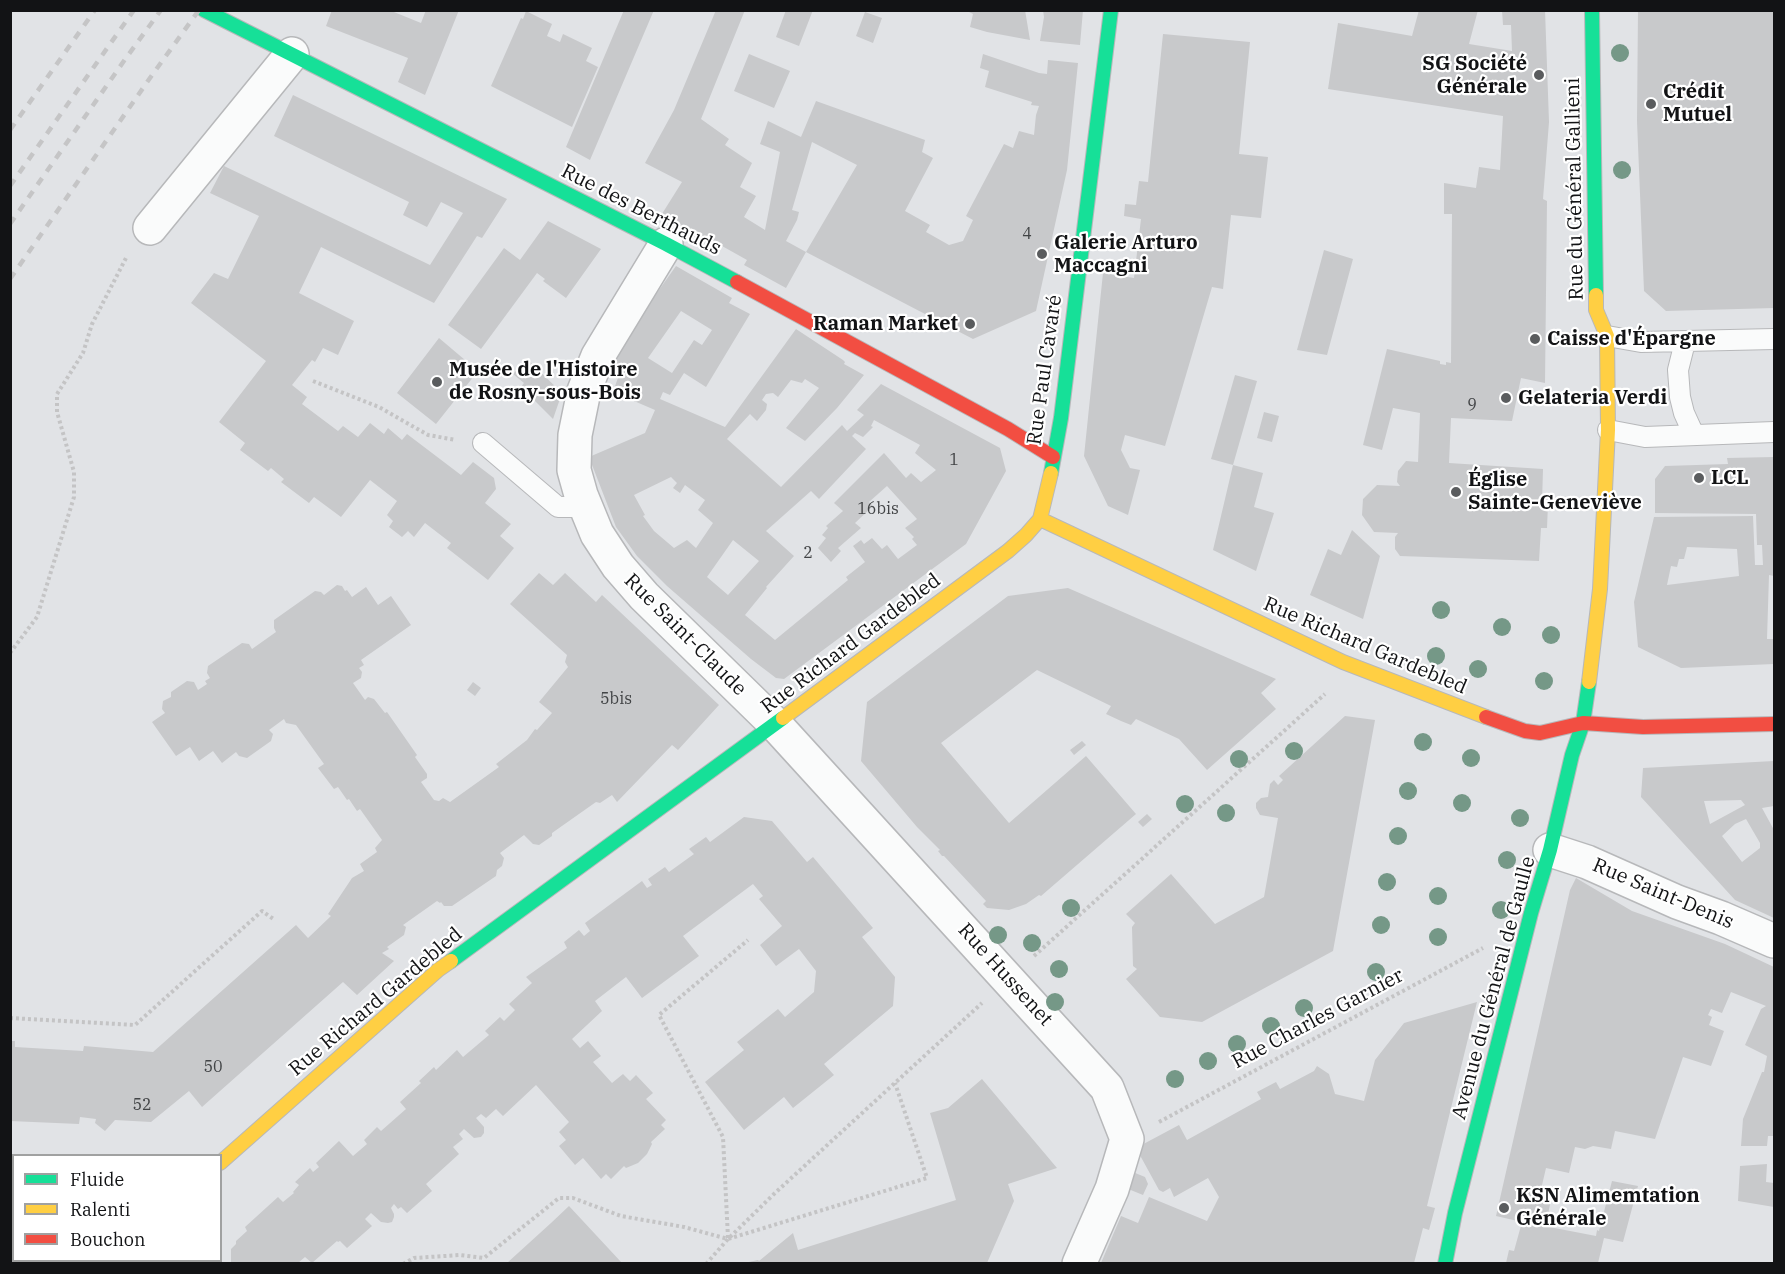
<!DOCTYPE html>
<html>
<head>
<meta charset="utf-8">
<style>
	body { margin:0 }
	#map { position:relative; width:1785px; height:1274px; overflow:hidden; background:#e1e3e6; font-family:"IBM Plex Serif",serif }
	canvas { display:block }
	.frame { position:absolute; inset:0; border:12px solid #121315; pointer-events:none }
	.legend { position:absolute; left:12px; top:1154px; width:210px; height:108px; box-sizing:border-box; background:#fff; border:2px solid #a0a1a1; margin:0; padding:8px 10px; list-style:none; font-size:18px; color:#121315 }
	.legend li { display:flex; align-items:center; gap:12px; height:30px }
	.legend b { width:30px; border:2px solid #a0a1a1 }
</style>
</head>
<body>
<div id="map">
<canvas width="1785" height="1274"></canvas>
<div class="frame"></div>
<ul class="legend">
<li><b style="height:8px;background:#16e098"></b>Fluide</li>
<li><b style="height:8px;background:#ffcf43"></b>Ralenti</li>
<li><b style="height:8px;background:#f24e42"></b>Bouchon</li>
</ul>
</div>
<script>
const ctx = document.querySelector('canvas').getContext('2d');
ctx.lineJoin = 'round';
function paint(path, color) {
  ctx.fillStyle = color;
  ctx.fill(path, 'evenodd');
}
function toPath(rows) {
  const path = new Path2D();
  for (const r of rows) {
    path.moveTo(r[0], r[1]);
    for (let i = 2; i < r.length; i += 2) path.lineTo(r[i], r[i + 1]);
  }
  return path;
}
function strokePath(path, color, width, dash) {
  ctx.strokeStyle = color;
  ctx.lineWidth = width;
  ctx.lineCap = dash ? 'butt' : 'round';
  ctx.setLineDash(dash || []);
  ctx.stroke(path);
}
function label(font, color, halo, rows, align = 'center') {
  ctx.font = font + ' "IBM Plex Serif",serif';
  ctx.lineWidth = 4.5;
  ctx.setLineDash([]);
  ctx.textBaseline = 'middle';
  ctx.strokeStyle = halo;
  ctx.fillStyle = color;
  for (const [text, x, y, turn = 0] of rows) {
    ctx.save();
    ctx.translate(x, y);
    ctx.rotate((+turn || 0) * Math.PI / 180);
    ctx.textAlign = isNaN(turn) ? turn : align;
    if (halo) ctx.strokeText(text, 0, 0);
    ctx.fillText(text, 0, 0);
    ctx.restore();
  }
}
paint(toPath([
	[332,10,389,10,421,23,426,10,459,10,425,95,398,82,408,58,326,26],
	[624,10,654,10,590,160,566,147],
	[716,10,745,10,701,119,729,139,725,145,752,163,740,187,756,196,744,217,765,230,780,152,760,144,768,121,801,137,816,101,925,140,922,152,933,158,905,211,930,225,926,232,949,245,963,241,973,220,966,216,1004,144,1013,148,1019,131,1034,135,1036,115,1039,106,1031,105,1032,102,985,87,989,71,980,68,983,54,1039,73,1047,74,1048,60,1078,63,1067,170,1036,311,973,339,806,252,857,165,812,142,792,210,799,212,797,220,786,241,806,252,786,288,744,265,747,260,706,237,703,242,660,217,682,182,645,163,674,110],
	[786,10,813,10,799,46,776,37],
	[965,10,1025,10,1030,40,987,32,970,27,973,14],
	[1043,10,1083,10,1080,45,1040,41,1044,17],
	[1419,10,1478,10,1469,44,1512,51,1511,25,1503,25,1502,10,1545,10,1549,122,1543,199,1547,201,1545,383,1521,378,1512,421,1451,418,1449,463,1543,469,1542,503,1548,504,1547,528,1541,528,1539,561,1400,556,1395,549,1395,537,1398,533,1374,532,1362,515,1363,499,1377,485,1400,486,1397,482,1398,471,1406,461,1418,462,1420,413,1393,408,1382,450,1363,445,1387,349,1440,361,1440,364,1446,365,1446,362,1451,363,1452,214,1444,214,1444,183,1476,188,1479,167,1500,170,1503,116,1328,89,1338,23,1412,36],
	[1638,10,1774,10,1774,308,1666,311,1644,291,1637,121],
	[526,11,552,24,547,36,560,42,563,34,592,48,586,61,598,67,572,127,491,86,521,18,523,19],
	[865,12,882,18,873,43,856,36],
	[1163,34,1250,42,1239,154,1268,157,1261,218,1231,215,1223,289,1212,287,1165,446,1125,435,1121,450,1130,468,1140,470,1128,515,1108,506,1084,456,1103,273,1134,278,1141,219,1124,216,1125,204,1136,205,1139,181,1148,182],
	[749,54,790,71,774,108,734,91],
	[293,95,507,199,482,238,477,236,434,303,321,247,299,293,354,321,338,355,323,348,315,362,312,360,292,385,307,397,302,404,338,431,343,426,358,437,370,423,384,434,388,428,402,440,407,434,461,475,473,462,494,478,496,489,485,503,511,524,500,536,514,548,488,580,447,548,451,543,425,523,414,537,408,531,402,537,389,527,393,521,387,515,397,501,370,480,341,517,314,497,309,503,281,482,284,479,271,468,268,471,240,450,245,443,219,422,266,361,191,303,214,273,228,279,259,216,210,193,224,166,430,265,463,213,441,202,427,227,403,215,409,202,274,136],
	[548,221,601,249,566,298,543,281,545,279,537,273,481,349,448,325,504,248,520,260],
	[1324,250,1353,259,1327,355,1297,350],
	[676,266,732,298,729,303,750,314,706,387,684,373,670,395,663,392,660,399,725,427,796,329,843,360,845,362,844,364,864,375,837,408,805,441,786,428,819,388,805,379,802,383,791,380,778,397,773,393,766,394,762,400,767,404,766,410,757,421,750,414,727,439,781,487,842,425,847,431,864,415,857,410,881,384,1000,448,1006,471,966,544,784,679,776,678,751,659,667,586,637,556,616,527,589,457,645,433,655,410,613,392,620,372,608,366,617,349],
	[681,311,712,330,702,345,694,340,672,373,648,358],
	[874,420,920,445,915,453,936,470,921,482,911,473,906,478,884,453,834,503,843,511,826,526,828,528,822,535,826,538,818,548,831,562,841,551,838,548,861,528,855,523,873,506,869,502,887,486,917,519,905,528,914,537,912,539,917,545,898,559,887,545,882,549,872,538,864,544,861,540,853,546,865,562,846,577,848,580,775,640,745,615,767,588,766,587,794,556,766,531,811,491,819,499,866,449,852,436,855,433,863,437,873,427,871,426],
	[671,477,677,483,673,488,680,493,685,485,705,500,698,510,713,523,696,548,687,540,674,548,654,531,643,516,645,515,634,495],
	[733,540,759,561,728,595,707,577],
	[439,338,478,371,436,424,397,393],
	[527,359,562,393,553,419,521,387,524,383,513,374],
	[1235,375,1257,381,1233,465,1211,459],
	[1264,412,1279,416,1272,442,1257,438],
	[1774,457,1774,576,1769,575,1767,639,1774,639,1774,664,1681,668,1638,647,1634,602,1654,517,1753,516,1755,565,1763,565,1762,545,1757,545,1756,514,1655,513,1655,479,1665,466,1728,464,1727,458],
	[1687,547,1737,549,1739,576,1667,585,1671,566,1677,567,1679,559,1684,559],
	[1233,465,1263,473,1254,507,1274,513,1256,571,1213,550],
	[1352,530,1380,556,1363,619,1310,595,1328,549,1341,555],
	[539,573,553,585,565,573,596,602,602,595,719,705,678,750,672,745,617,802,612,795,600,803,596,802,552,833,552,836,539,845,533,844,524,835,500,853,504,858,502,866,497,870,496,876,452,906,444,906,441,902,440,903,437,901,403,925,406,927,404,935,387,947,389,949,382,953,394,961,357,995,343,982,202,1107,189,1091,151,1122,115,1120,105,1131,95,1123,96,1119,80,1117,79,1124,10,1121,10,1041,15,1041,15,1047,83,1051,84,1046,153,1052,296,925,308,938,331,916,328,914,352,878,364,871,360,864,377,852,375,848,382,840,360,809,357,811,349,799,347,800,338,787,334,789,318,768,324,764,296,725,286,723,284,719,269,730,273,734,271,741,247,758,239,756,236,752,222,763,213,751,199,761,190,747,176,756,152,722,165,713,162,709,163,701,171,697,171,692,187,681,194,682,198,690,207,684,205,681,210,678,207,673,208,666,242,643,249,644,252,649,276,632,274,628,274,620,315,591,321,592,324,595,337,585,342,586,345,591,347,590,352,597,366,587,378,605,391,596,411,625,361,660,364,665,359,668,362,672,361,678,353,683,365,700,368,697,374,699,385,713,387,712,417,755,415,757,427,774,427,778,421,782,434,800,439,801,443,798,450,802,499,767,496,764,527,740,535,729,537,730,552,713,539,702,568,667,565,662,567,655,510,604],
	[1068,588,1276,679,1261,693,1276,709,1207,770,1179,739,1136,719,1131,725,1121,721,1106,714,1111,706,1037,670,941,743,1009,823,1086,756,1136,814,1041,896,1039,895,1026,904,1009,910,987,908,983,904,986,901,944,856,942,856,938,851,940,850,917,827,861,761,867,702,1008,596],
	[473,682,481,688,475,696,467,690],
	[1345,716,1375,720,1333,951,1202,1022,1160,1017,1126,979,1137,969,1133,966,1132,927,1135,923,1126,914,1171,874,1215,924,1264,897,1278,818,1260,815,1256,808,1256,803,1261,798,1268,797,1270,784,1274,780,1278,785,1283,780,1279,776],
	[1082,741,1086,745,1074,755,1070,750],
	[1774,761,1774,806,1762,808,1774,830,1774,918,1735,900,1641,797,1643,768],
	[1741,800,1745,805,1710,824,1704,801],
	[1746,819,1760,843,1760,848,1742,862,1722,836,1735,824],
	[1147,814,1152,819,1143,827,1138,822],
	[744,817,772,821,807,862,813,857,873,928,862,937,895,977,893,1006,824,1064,834,1075,793,1108,784,1097,744,1130,705,1082,744,1050,737,1042,778,1009,785,1017,814,992,816,971,799,949,776,966,760,945,782,926,759,899,763,896,753,884,683,936,699,956,642,998,626,977,595,1001,602,1011,572,1039,580,1048,588,1041,601,1056,593,1062,612,1083,623,1074,630,1081,636,1075,653,1093,646,1099,666,1120,661,1125,665,1129,651,1142,652,1144,647,1154,638,1163,626,1168,624,1166,611,1179,606,1174,601,1179,583,1158,575,1165,559,1146,566,1140,559,1132,569,1122,536,1085,503,1116,496,1109,486,1118,481,1114,476,1118,484,1127,484,1133,481,1137,474,1138,464,1129,459,1134,463,1139,453,1147,459,1154,426,1184,432,1191,407,1213,401,1207,398,1209,394,1204,391,1208,394,1214,394,1217,392,1222,388,1223,381,1222,371,1213,365,1219,372,1226,347,1248,340,1241,338,1242,337,1241,312,1263,305,1257,298,1263,231,1262,231,1249,236,1244,236,1241,247,1231,245,1227,278,1197,283,1202,294,1193,293,1192,299,1185,295,1182,310,1168,313,1172,319,1167,316,1163,339,1141,353,1156,367,1144,364,1140,377,1127,381,1131,406,1109,400,1102,421,1083,419,1081,434,1067,436,1070,457,1050,463,1057,489,1035,485,1031,500,1017,504,1021,515,1010,509,1004,532,983,526,977,567,948,564,942,579,930,584,936,590,931,585,923,642,881,647,888,652,885,648,879,665,867,669,872,694,854,689,849,706,837,710,842],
	[1576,878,1632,911,1725,944,1774,967,1774,1136,1768,1136,1767,1146,1741,1146,1743,1119,1762,1072,1764,1072,1767,1056,1745,1045,1761,1009,1766,1006,1731,992,1722,1013,1711,1009,1708,1015,1712,1017,1709,1025,1724,1031,1711,1066,1683,1057,1655,1139,1615,1131,1611,1149,1593,1146,1585,1149,1575,1147,1569,1173,1546,1168,1539,1198,1551,1200,1546,1223,1540,1222,1539,1225,1596,1236,1597,1230,1599,1231,1612,1181,1638,1186,1623,1242,1604,1238,1598,1263,1506,1263,1509,1250,1514,1251,1522,1222,1496,1216,1570,890],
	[1477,1002,1427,1206,1435,1208,1429,1230,1423,1228,1414,1263,1101,1263,1121,1216,1138,1223,1149,1197,1207,1221,1219,1197,1208,1178,1174,1197,1170,1188,1163,1192,1159,1190,1136,1148,1179,1125,1187,1140,1261,1099,1257,1092,1276,1082,1280,1089,1314,1071,1317,1066,1329,1074,1335,1094,1364,1101,1375,1060,1404,1023],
	[982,1079,1057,1168,1008,1184,1014,1201,987,1263,744,1263,758,1260,759,1261,793,1233,798,1250,956,1200,930,1113,948,1108],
	[1767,1164,1766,1182,1774,1183,1774,1207,1738,1201,1740,1166],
	[1123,1168,1145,1177,1148,1184,1143,1195,1116,1184],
	[569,1206,622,1263,507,1263,551,1223]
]), '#c8c9cb');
const lane = toPath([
	[1607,336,1641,342,1774,339],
	[1685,342,1678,370,1680,397,1684,413,1694,435],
	[1608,430,1645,437,1774,432],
	[483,443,558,507,586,507]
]);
const street = toPath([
	[150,228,292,54],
	[666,244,598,356,584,391,575,435,574,470,581,495,597,534,618,566,644,596,775,724,1107,1088,1127,1139,1112,1189,1079,1264],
	[1550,850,1587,862,1677,902,1721,918,1774,941],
	[10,1184,14,1184],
	[10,1239,14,1238],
	[156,1264,156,1260]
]);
const fast = toPath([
	[204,10,666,244,737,282],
	[1592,10,1596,295],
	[1051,473,1061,418,1111,10],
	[451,961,783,718],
	[1445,1264,1455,1213,1531,913,1550,850,1572,755,1583,723,1589,682]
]);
const slow = toPath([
	[1040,519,1343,662,1486,717],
	[1589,682,1600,589,1608,430,1607,336,1596,310,1596,295],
	[783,718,1008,551,1026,535,1040,519,1051,473],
	[220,1163,438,970,451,961]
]);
const jam = toPath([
	[737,282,1008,429,1053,457],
	[1486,717,1525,731,1540,733,1583,723,1643,727,1774,724],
	[92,1264,95,1260]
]);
strokePath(lane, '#b7b8ba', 22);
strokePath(street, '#b7b8ba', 36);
strokePath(fast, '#b7b8ba', 16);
strokePath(slow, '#b7b8ba', 16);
strokePath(jam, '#b7b8ba', 16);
strokePath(toPath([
	[313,381,379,407,428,435,456,440],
	[10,653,37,617,74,497,74,472,57,412,57,394,83,353,92,324,127,256],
	[1034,956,1325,694],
	[10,1018,135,1025,262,911,275,920],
	[1159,1122,1483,948],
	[728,1238,723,1137,659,1015,748,940],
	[403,1264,414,1258,460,1255,484,1258,559,1198,573,1198,621,1216,684,1227,728,1239,927,1178,895,1083],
	[706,1264,728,1239,775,1193,982,1003]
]), '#c4c4c5', 4, [3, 3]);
strokePath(lane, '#fafbfb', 20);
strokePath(street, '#fafbfb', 33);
strokePath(fast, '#16e098', 14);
strokePath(slow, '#ffcf43', 14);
strokePath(jam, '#f24e42', 14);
strokePath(toPath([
	[10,130,95,10],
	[10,186,134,10],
	[10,224,126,58,161,10],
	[10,279,150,78,199,10]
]), '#c5c5c6', 4.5, [8, 8]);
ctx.fillStyle = '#759887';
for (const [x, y] of [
	[1620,53],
	[1622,170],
	[1441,610],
	[1502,627],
	[1551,635],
	[1436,656],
	[1478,669],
	[1544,681],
	[1423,742],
	[1294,751],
	[1471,758],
	[1239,759],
	[1408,791],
	[1462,803],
	[1185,804],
	[1226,813],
	[1520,818],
	[1398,836],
	[1507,860],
	[1387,882],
	[1438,896],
	[1071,908],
	[1501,910],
	[1381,925],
	[998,935],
	[1438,937],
	[1032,943],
	[1059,969],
	[1376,972],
	[1055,1002],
	[1304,1008],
	[1271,1026],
	[1237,1044],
	[1208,1061],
	[1175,1079]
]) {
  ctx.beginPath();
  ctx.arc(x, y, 9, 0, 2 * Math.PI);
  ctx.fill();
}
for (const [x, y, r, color] of [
	[1539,75,6,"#5a5c5e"],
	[1651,104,6,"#5a5c5e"],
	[1042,254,6,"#5a5c5e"],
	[970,324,6,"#5a5c5e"],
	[1535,339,6,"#5a5c5e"],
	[437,382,6,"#5a5c5e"],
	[1506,398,6,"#5a5c5e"],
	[1699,478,6,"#5a5c5e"],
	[1456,492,6,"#5a5c5e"],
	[1504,1208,6,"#5a5c5e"]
]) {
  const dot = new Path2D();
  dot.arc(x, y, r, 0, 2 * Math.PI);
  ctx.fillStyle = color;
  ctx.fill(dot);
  strokePath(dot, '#fff', 2);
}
label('16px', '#424446', null, [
	["4",1027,234],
	["9",1472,405],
	["1",954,460],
	["16bis",878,509],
	["2",808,553],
	["5bis",616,699],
	["50",213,1067],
	["52",142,1105]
]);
label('bold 20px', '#121315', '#fff', [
	["SG Société",1527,64,"right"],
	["Générale",1527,87,"right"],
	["Crédit",1663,92],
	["Mutuel",1663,115],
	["Galerie Arturo",1054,243],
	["Maccagni",1054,266],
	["Raman Market",958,324,"right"],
	["Caisse d'Épargne",1547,339],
	["Musée de l'Histoire",449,370],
	["de Rosny-sous-Bois",449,393],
	["Gelateria Verdi",1518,398],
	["LCL",1711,478],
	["Église",1468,480],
	["Sainte-Geneviève",1468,503],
	["KSN Alimemtation",1516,1196],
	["Générale",1516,1219]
], 'left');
label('20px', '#121315', '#fff', [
	["Rue du Général Gallieni",1575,189,-91],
	["Rue des Berthauds",641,210,27],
	["Rue Paul Cavaré",1045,370,-82],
	["Rue Saint-Claude",685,635,45],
	["Rue Richard Gardebled",851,644,-37],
	["Rue Richard Gardebled",1365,646,23],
	["Rue Saint-Denis",1663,894,23],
	["Rue Hussenet",1005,975,48],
	["Avenue du Général de Gaulle",1494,988,-75],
	["Rue Richard Gardebled",376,1002,-40],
	["Rue Charles Garnier",1318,1019,-28]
]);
</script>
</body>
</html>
